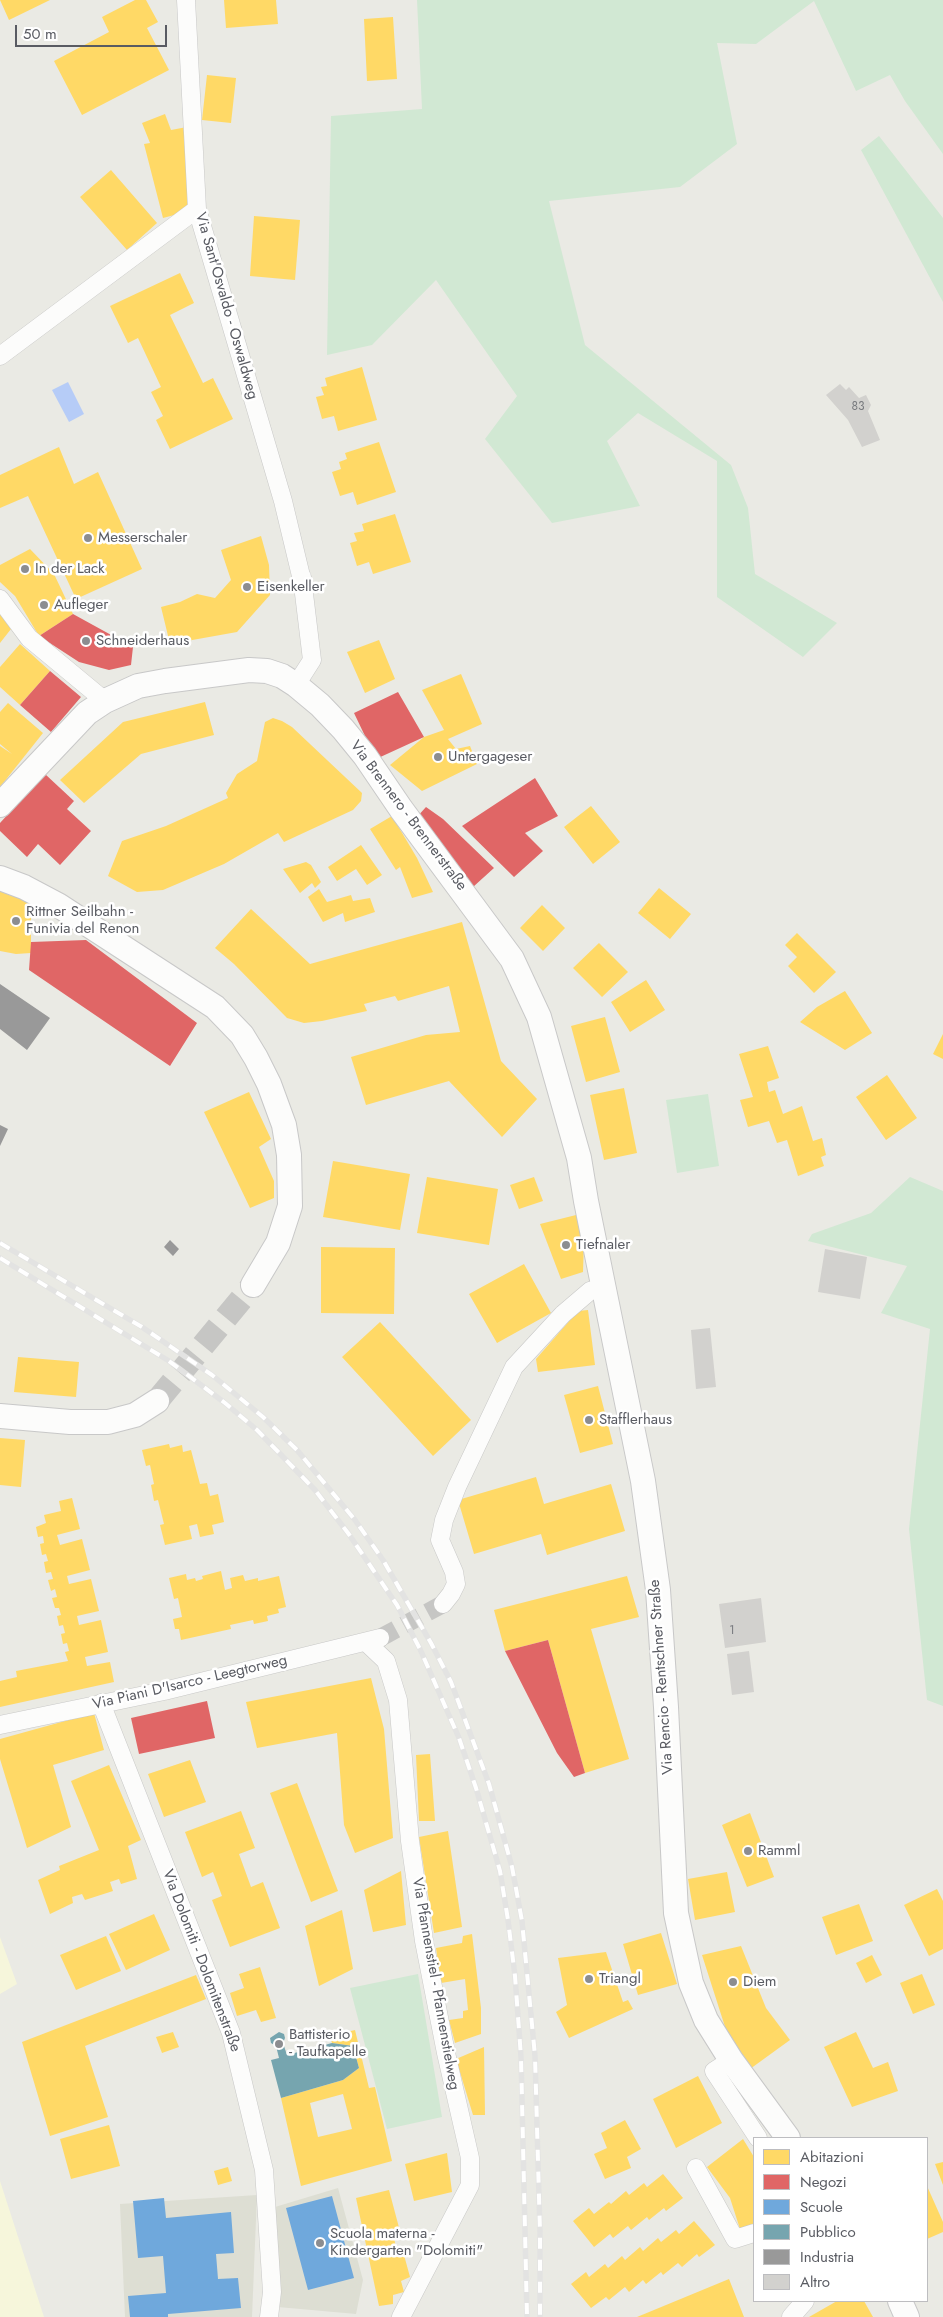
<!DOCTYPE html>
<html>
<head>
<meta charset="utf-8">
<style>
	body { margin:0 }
	#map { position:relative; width:943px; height:2317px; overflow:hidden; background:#eaeae4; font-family:Jost,sans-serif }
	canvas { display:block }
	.legend { position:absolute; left:753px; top:2137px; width:175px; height:165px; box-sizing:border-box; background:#fff; border:1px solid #bdbdc0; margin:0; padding:6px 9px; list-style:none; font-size:15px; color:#595b62 }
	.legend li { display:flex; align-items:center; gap:10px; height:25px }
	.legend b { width:25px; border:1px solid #bdbdc0 }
	.scale { position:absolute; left:15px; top:25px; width:152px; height:22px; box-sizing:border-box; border:2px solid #595b62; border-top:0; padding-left:6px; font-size:15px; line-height:18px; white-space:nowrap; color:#595b62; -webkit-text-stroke:4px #fff; paint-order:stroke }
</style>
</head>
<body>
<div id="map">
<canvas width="943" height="2317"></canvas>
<ul class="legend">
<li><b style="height:14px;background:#ffd966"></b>Abitazioni</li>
<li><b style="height:14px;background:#e06666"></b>Negozi</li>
<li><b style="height:14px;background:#6fa8dc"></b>Scuole</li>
<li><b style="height:14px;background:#76a5af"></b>Pubblico</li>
<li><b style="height:14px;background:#999"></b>Industria</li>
<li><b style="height:14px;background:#d2d1ce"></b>Altro</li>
</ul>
<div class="scale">50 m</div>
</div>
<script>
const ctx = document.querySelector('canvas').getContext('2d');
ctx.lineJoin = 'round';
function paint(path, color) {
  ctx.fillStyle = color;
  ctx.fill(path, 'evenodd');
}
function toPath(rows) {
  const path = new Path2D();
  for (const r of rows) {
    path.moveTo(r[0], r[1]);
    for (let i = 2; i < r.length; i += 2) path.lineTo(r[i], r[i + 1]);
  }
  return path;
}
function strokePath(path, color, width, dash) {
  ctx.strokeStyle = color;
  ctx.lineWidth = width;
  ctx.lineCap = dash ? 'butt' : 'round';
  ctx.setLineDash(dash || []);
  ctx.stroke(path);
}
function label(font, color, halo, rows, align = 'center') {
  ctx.font = font + ' Jost,sans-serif';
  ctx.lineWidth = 5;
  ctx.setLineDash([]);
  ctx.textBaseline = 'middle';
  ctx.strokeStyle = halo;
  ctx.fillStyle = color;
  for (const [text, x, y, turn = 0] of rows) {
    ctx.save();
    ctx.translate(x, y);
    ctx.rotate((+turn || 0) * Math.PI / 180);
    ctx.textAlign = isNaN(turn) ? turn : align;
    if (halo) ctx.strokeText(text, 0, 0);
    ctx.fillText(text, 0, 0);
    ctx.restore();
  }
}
paint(toPath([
	[0,1937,17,1984,0,1994],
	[0,2181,44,2317,0,2317]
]), '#f6f6db');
paint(toPath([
	[338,2188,363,2280,356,2314,278,2307,275,2207],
	[257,2195,252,2317,125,2317,120,2204]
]), '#ddded3');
paint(toPath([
	[417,0,943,0,943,154,905,101,890,75,856,91,814,1,756,44,717,43,737,144,680,187,549,201,585,345,731,465,748,508,755,574,837,623,803,657,717,597,717,461,638,413,607,441,640,506,552,523,485,439,517,396,436,280,372,345,327,355,331,116,422,109],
	[879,136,943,218,943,302,861,150],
	[708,1094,719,1166,677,1173,666,1100],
	[910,1177,943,1191,943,1706,927,1700,909,1529,930,1329,881,1313,907,1266,808,1241,812,1234,871,1213],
	[418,1974,442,2117,387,2129,350,1988]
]), '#d1e8d3');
paint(toPath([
	[68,382,84,414,69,422,52,390]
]), '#b6ccf7');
paint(toPath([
	[0,0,50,0,9,20],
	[135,0,146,0,158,22,147,28,169,70,82,115,54,61,109,32,102,17],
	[224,0,276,0,278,24,226,28],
	[393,17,397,79,367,81,364,19],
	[207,75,236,78,231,123,202,120],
	[165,114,171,130,187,127,193,210,163,218,144,144,150,143,142,123],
	[111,170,157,223,127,250,80,197],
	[254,216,300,220,295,280,250,276],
	[180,273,194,303,170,315,203,383,213,378,233,419,170,449,156,420,163,416,151,392,161,387,138,338,128,343,110,306],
	[362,367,377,420,338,431,334,416,322,419,316,397,324,395,321,387,327,386,325,378],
	[379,442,396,492,357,505,353,492,340,496,332,472,341,469,339,462,347,459,345,453],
	[59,447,74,484,98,472,142,569,76,599,28,496,0,508,0,475],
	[395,514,411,562,373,574,369,562,357,566,350,543,357,541,354,533,364,531,362,524],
	[261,536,269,565,270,595,237,632,170,644,161,607,180,602,197,594,215,598,231,580,221,550],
	[30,549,54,574,73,614,39,636,15,596,0,582,0,565],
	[0,614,11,629,0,643],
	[379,640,395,679,365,693,347,652],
	[20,644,50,671,20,705,0,687,0,667],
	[461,674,482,724,448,739,456,749,470,746,477,764,422,791,390,765,424,737,444,730,422,690],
	[205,702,214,735,141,754,84,803,60,780,123,722],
	[8,703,43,733,0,787,0,746,12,754,0,744,0,712],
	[273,718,282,721,292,727,362,793,361,801,353,810,284,842,278,833,224,864,163,890,137,892,108,876,122,841,166,826,228,798,226,793,237,774,257,761,265,722],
	[591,806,620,842,593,864,564,827],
	[392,816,417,858,433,892,412,898,400,867,396,870,370,829],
	[361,845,382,875,367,885,356,869,337,881,328,867],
	[306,862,311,865,321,882,315,888,312,883,300,893,283,869],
	[0,887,31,900,31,953,16,954,0,951],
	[659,888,691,914,670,939,638,913],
	[319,889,327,902,351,895,353,901,370,898,375,912,345,922,343,913,323,922,308,897],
	[542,905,565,928,543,951,520,928],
	[251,909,310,964,462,922,501,1061,537,1099,502,1137,449,1081,366,1105,351,1057,426,1035,460,1032,449,986,398,1001,395,996,364,1004,367,1011,322,1021,304,1023,287,1018,234,964,215,948],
	[797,933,836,972,814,993,788,966,797,957,785,945],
	[599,943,628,972,602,997,573,968],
	[646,980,665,1010,630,1032,611,1002],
	[845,991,872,1033,845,1050,800,1022,817,1007],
	[605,1017,620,1072,586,1082,571,1026],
	[943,1034,943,1059,933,1054],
	[768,1046,779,1078,767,1082,769,1092,775,1090,783,1114,802,1106,813,1141,822,1138,826,1155,821,1157,824,1166,798,1176,787,1140,777,1143,769,1121,748,1127,740,1100,753,1097,739,1054],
	[887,1075,917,1118,886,1140,856,1097],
	[624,1088,637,1153,604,1160,590,1095],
	[249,1092,271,1139,259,1147,274,1181,274,1198,250,1208,204,1112],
	[333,1161,410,1174,400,1230,323,1217],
	[427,1177,498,1189,489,1245,417,1233],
	[534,1177,543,1201,519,1209,510,1185],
	[576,1215,584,1241,583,1272,561,1279,540,1224],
	[321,1247,395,1248,394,1314,321,1313],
	[524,1264,551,1313,497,1343,469,1294],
	[588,1310,595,1365,538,1372,536,1359,578,1311],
	[380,1322,471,1420,433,1456,342,1357],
	[18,1357,79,1362,76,1397,14,1392],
	[598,1386,613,1444,580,1453,564,1395],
	[0,1438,25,1440,21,1487,0,1485],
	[169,1444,170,1448,182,1445,183,1452,191,1450,200,1484,207,1483,210,1496,218,1494,224,1522,212,1525,214,1534,200,1537,197,1524,189,1526,192,1539,165,1545,160,1525,164,1524,158,1500,154,1501,151,1485,154,1484,150,1465,146,1466,142,1450],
	[536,1477,544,1504,611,1484,625,1531,547,1555,541,1534,474,1554,458,1500],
	[72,1498,80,1529,57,1535,60,1545,82,1539,90,1570,67,1576,69,1584,91,1579,99,1611,77,1616,79,1625,101,1620,108,1652,85,1657,87,1666,110,1662,114,1682,0,1707,0,1681,17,1677,16,1671,68,1661,65,1652,69,1651,67,1643,63,1644,61,1634,65,1633,63,1625,59,1626,57,1616,61,1615,59,1608,55,1608,52,1598,57,1597,55,1589,51,1591,48,1580,53,1579,51,1572,46,1573,44,1562,48,1561,46,1554,42,1555,40,1544,44,1543,43,1536,38,1537,36,1527,46,1523,44,1515,61,1511,59,1501],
	[221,1571,225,1590,232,1588,230,1578,243,1575,245,1581,258,1578,258,1581,279,1576,286,1607,278,1609,279,1613,267,1616,268,1621,254,1624,253,1620,230,1625,231,1629,181,1640,179,1629,175,1629,173,1619,182,1617,178,1598,174,1599,169,1578,186,1574,187,1580,195,1578,196,1581,203,1579,202,1576],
	[627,1576,639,1617,591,1629,629,1759,585,1773,548,1640,505,1651,494,1610],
	[371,1678,384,1729,393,1838,355,1853,344,1825,337,1733,257,1748,246,1702],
	[94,1713,104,1750,53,1765,71,1827,27,1848,0,1759,0,1739],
	[430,1754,435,1821,419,1821,416,1755],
	[190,1760,206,1802,164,1817,148,1774],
	[109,1765,141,1840,128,1846,137,1879,121,1884,119,1879,110,1882,113,1891,85,1900,82,1894,72,1897,73,1903,50,1914,38,1880,60,1870,59,1866,99,1850,71,1781],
	[297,1783,338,1891,311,1902,270,1793],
	[241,1811,255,1848,239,1854,251,1887,263,1882,280,1928,230,1947,212,1900,222,1896,213,1872,202,1877,185,1832],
	[750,1813,774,1877,747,1887,722,1825],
	[448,1831,462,1927,434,1933,419,1837],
	[401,1871,406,1925,373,1932,364,1890],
	[727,1872,735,1912,695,1920,688,1879],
	[937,1889,943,1901,943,1949,929,1956,904,1905],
	[859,1904,873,1941,836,1955,822,1917],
	[342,1910,353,1969,319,1986,305,1926],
	[154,1914,170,1950,126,1970,109,1934],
	[661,1933,677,1984,638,1995,623,1944],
	[472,1934,481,2008,481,2034,455,2043,449,2020,463,2018,463,2011,468,2010,465,1979,441,1983,436,1948,462,1943,463,1936],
	[106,1936,121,1971,76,1990,60,1955],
	[741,1946,766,2008,790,2040,750,2069,727,2033,702,1955],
	[606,1952,623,2002,628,2000,633,2009,569,2038,556,2012,567,2005,558,1958],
	[872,1955,882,1975,866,1983,856,1963],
	[260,1967,276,2018,261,2022,256,2010,237,2016,230,1993,244,1988,239,1974],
	[922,1974,935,2005,913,2014,900,1983],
	[196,1975,206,1999,85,2046,108,2117,50,2136,22,2042],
	[355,2030,369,2088,375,2087,392,2161,301,2186,281,2098,343,2080,359,2068,353,2046,332,2043,330,2036],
	[343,2094,352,2129,318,2137,310,2103],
	[173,2032,179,2047,162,2053,156,2037],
	[856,2032,873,2068,888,2062,898,2091,852,2107,824,2047],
	[484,2047,485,2115,473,2115,456,2059],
	[698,2076,722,2123,676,2148,653,2099],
	[625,2120,641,2149,627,2157,631,2168,605,2179,594,2154,607,2148,601,2133],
	[109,2125,120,2166,71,2179,60,2139],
	[743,2139,754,2157,754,2224,740,2229,730,2198,707,2167],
	[447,2153,452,2192,414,2201,405,2164],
	[943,2162,943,2185,935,2164],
	[228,2167,232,2181,218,2185,214,2171],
	[663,2174,683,2198,666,2211,664,2208,649,2220,647,2217,631,2230,628,2226,613,2238,610,2234,594,2247,573,2221,589,2208,594,2214,609,2202,611,2204,626,2191,629,2195,644,2183,647,2187],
	[927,2186,943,2222,943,2232,927,2239],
	[389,2190,401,2235,394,2238,398,2256,404,2255,410,2277,401,2281,404,2292,393,2295,393,2304,379,2306,356,2198],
	[694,2221,715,2245,699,2257,697,2254,682,2267,678,2263,663,2275,661,2272,646,2284,643,2280,629,2292,625,2287,609,2300,606,2297,591,2308,571,2284,586,2272,589,2277,605,2264,608,2268,622,2256,625,2260,640,2247,643,2251,658,2238,661,2242,676,2230,679,2234],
	[729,2279,744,2317,637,2317],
	[837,2301,864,2301,873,2317,809,2317]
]), '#ffd966');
paint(toPath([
	[73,614,133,647,131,665,109,670,79,662,39,636],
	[50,671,81,697,51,732,20,705],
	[398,692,424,737,376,759,354,713],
	[45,774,74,801,67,809,91,831,60,865,38,844,27,857,0,831,0,823],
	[535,778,558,816,525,833,543,851,514,877,462,826],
	[426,807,443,819,494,868,473,887,416,818],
	[86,940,197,1023,170,1066,29,970,31,942],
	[548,1640,585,1773,574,1777,557,1753,505,1651],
	[207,1701,215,1738,139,1754,131,1718]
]), '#e06666');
paint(toPath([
	[332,2196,354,2278,308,2290,286,2208],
	[164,2198,166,2218,231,2212,234,2253,216,2254,218,2279,238,2278,241,2308,168,2314,168,2317,130,2317,128,2296,166,2293,163,2256,138,2258,133,2201]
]), '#6fa8dc');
paint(toPath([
	[279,2032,284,2034,285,2038,283,2043,287,2055,332,2043,353,2046,359,2068,343,2080,281,2098,271,2060,279,2058,276,2046,271,2043,270,2038]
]), '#76a5af');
paint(toPath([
	[0,984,50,1018,27,1050,0,1029],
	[0,1125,8,1129,0,1146],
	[170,1240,179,1249,173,1256,164,1247]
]), '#999');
paint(toPath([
	[840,384,846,390,849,387,859,398,866,395,871,405,868,411,880,440,862,447,848,420,826,395],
	[825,1249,867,1257,860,1299,818,1292],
	[710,1328,716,1387,696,1389,691,1330],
	[761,1598,766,1642,725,1648,719,1604],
	[749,1651,754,1692,732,1695,727,1654]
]), '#d2d1ce');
strokePath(toPath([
	[380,1638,443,1604]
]), '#c6c6c4', 18, [18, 9]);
strokePath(toPath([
	[157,1401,253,1285]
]), '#c6c6c4', 24, [24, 12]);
const street = toPath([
	[186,0,197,209,283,501,301,576],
	[0,356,197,209],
	[0,599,29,638,105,701],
	[296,685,312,660,302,577],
	[443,1604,451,1594,456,1584,454,1572,440,1540,444,1520,457,1487,514,1367,563,1314,590,1291,604,1287],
	[367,1643,386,1661,398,1700,410,1841,424,1941,446,2053,470,2158,470,2185,401,2317],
	[101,1703,231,2033,264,2170,272,2292,269,2317],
	[0,1725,164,1691,380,1638],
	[731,2060,714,2071,758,2138],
	[696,2168,735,2239,754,2233],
	[791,2317,805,2301]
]);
const secondary = toPath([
	[0,805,87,713,105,701,138,686,165,681,249,670,267,671,282,676,296,685,320,705,343,729,365,756,401,809,512,959,539,1017,579,1158,586,1201,643,1481,658,1590,666,1707,676,1913,691,1983,706,2020,731,2060,788,2138],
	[0,878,24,887,58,905,215,1007,242,1035,256,1058,269,1084,284,1125,289,1155,290,1206,278,1243,253,1285],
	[0,1416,70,1422,108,1422,135,1415,157,1401],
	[900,2301,907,2317]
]);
strokePath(street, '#c8c8c7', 19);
strokePath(secondary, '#c8c8c8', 26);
strokePath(street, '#fcfcfb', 18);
strokePath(secondary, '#fcfcfb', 24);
const rail = toPath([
	[0,1243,142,1327,212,1375,263,1417,297,1450,355,1520,383,1560,431,1643,451,1682,489,1784,512,1867,522,1921,535,2056,540,2232,540,2317],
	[0,1258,169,1361,225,1403,257,1430,315,1490,348,1533,397,1605,420,1649,459,1738,476,1788,500,1871,508,1920,515,1976,521,2057,527,2317]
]);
strokePath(rail, '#e3e3e2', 5.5);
strokePath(rail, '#fff', 4, [11]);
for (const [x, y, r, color] of [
	[88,538,5,"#8c8d90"],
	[25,569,5,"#8c8d90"],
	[247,587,5,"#8c8d90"],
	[44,605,5,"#8c8d90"],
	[86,641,5,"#8c8d90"],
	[438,757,5,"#8c8d90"],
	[16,921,5,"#8c8d90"],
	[566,1245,5,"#8c8d90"],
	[589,1420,5,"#8c8d90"],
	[748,1851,5,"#8c8d90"],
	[589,1979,5,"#8c8d90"],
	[733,1982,5,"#8c8d90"],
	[279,2044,5,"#8c8d90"],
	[320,2243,5,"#8c8d90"]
]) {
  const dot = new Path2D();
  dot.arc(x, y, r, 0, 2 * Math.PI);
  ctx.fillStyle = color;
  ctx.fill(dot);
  strokePath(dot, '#fff', 2);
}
label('12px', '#787a7e', null, [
	["83",858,407],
	["1",732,1631]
]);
label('15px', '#595b62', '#fff', [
	["Via Sant'Osvaldo - Oswaldweg",226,306,74],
	["Via Brennero - Brennerstraße",408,816,53],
	["Via Rencio - Rentschner Straße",662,1677,-94],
	["Via Piani D'Isarco - Leegtorweg",190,1683,-13],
	["Via Dolomiti - Dolomitenstraße",201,1961,69],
	["Via Pfannenstiel - Pfannenstielweg",435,1984,80]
]);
label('15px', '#595b62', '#fff', [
	["Messerschaler",98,538],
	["In der Lack",35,569],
	["Eisenkeller",257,587],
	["Aufleger",54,605],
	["Schneiderhaus",96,641],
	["Untergageser",448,757],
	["Rittner Seilbahn -",26,912],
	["Funivia del Renon",26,929],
	["Tiefnaler",576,1245],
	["Stafflerhaus",599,1420],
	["Ramml",758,1851],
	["Triangl",599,1979],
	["Diem",743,1982],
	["Battisterio",289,2035],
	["- Taufkapelle",289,2052],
	["Scuola materna -",330,2234],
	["Kindergarten \"Dolomiti\"",330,2251]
], 'left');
</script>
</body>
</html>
